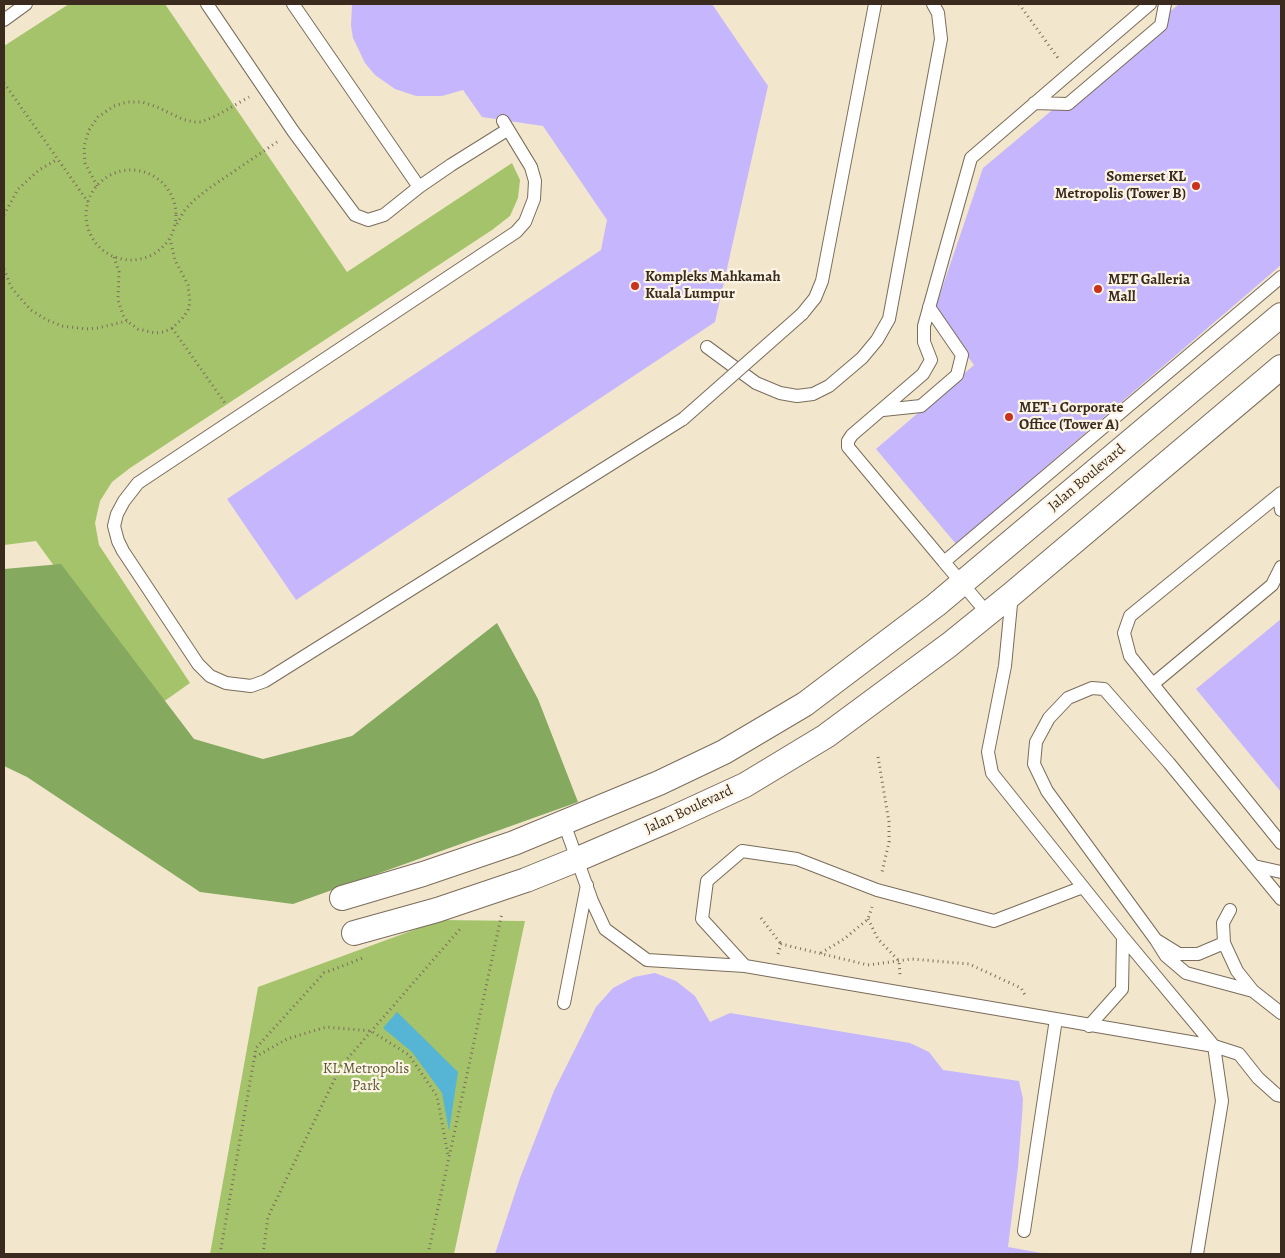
<!DOCTYPE html>
<html>
<head>
<meta charset="utf-8">
<style>
	body { margin:0 }
	#map { position:relative; width:1285px; height:1258px; overflow:hidden; background:#f2e7cc; font-family:Alegreya,serif }
	canvas { display:block }
	.frame { position:absolute; inset:0; border:5px solid #3b2a1e; pointer-events:none }
</style>
</head>
<body>
<div id="map">
<canvas width="1285" height="1258"></canvas>
<div class="frame"></div>
</div>
<script>
const ctx = document.querySelector('canvas').getContext('2d');
ctx.lineJoin = 'round';
function paint(path, color) {
  ctx.fillStyle = color;
  ctx.fill(path, 'evenodd');
}
function toPath(rows) {
  const path = new Path2D();
  for (const r of rows) {
    if (r.length === 3) {
      path.moveTo(r[0] + r[2], r[1]);
      path.arc(r[0], r[1], r[2], 0, 2 * Math.PI);
      continue;
    }
    path.moveTo(r[0], r[1]);
    for (let i = 2; i < r.length; i += 2) path.lineTo(r[i], r[i + 1]);
  }
  return path;
}
function strokePath(path, color, width, dash) {
  ctx.strokeStyle = color;
  ctx.lineWidth = width;
  ctx.lineCap = dash ? 'butt' : 'round';
  ctx.setLineDash(dash || []);
  ctx.stroke(path);
}
function label(font, color, halo, rows, align = 'center') {
  ctx.font = font + ' Alegreya,serif';
  ctx.lineWidth = 4.5;
  ctx.setLineDash([]);
  ctx.textBaseline = 'middle';
  ctx.strokeStyle = halo;
  ctx.fillStyle = color;
  for (const [text, x, y, turn = 0] of rows) {
    ctx.save();
    ctx.translate(x, y);
    ctx.rotate((+turn || 0) * Math.PI / 180);
    ctx.textAlign = isNaN(turn) ? turn : align;
    if (halo) ctx.strokeText(text, 0, 0);
    ctx.fillText(text, 0, 0);
    ctx.restore();
  }
}
paint(toPath([
	[69,4,165,4,347,272,512,163,520,180,518,198,510,216,492,230,130,468,112,482,100,501,95,523,99,545,190,683,156,707,36,541,4,545,4,46],
	[441,920,525,921,454,1254,210,1254,258,987]
]), '#a5c36b');
paint(toPath([
	[61,564,194,739,263,759,352,736,497,623,538,699,578,802,293,904,200,892,27,777,4,766,4,569]
]), '#84a95f');
paint(toPath([
	[397,1012,458,1072,449,1131,442,1093,412,1052,383,1028]
]), '#56b4d5');
paint(toPath([
	[352,4,712,4,768,86,715,322,296,600,227,499,601,250,607,220,543,126,482,117,463,90,442,96,416,96,395,89,375,75,365,63,353,38,351,26],
	[1179,4,1281,4,1281,265,956,544,876,449,974,365,934,312,983,168],
	[1281,619,1281,792,1196,689],
	[655,973,676,981,695,996,710,1022,730,1013,910,1043,929,1052,943,1070,1019,1081,1023,1099,1022,1116,1018,1167,1008,1247,1047,1254,495,1254,520,1178,554,1091,596,1007,613,988,634,977]
]), '#c6b6fd');
const service = toPath([
	[207,4,293,131,355,215,368,220,384,215,419,187,293,4],
	[1150,4,971,158,924,326,924,342,931,360,923,374,852,435,848,441,848,447,944,562,1281,277],
	[4,20,26,4],
	[1034,103,1068,104,1161,25,1165,4],
	[503,121,531,167,535,181,534,199,525,222,516,232,138,483,124,501,117,514,114,526,118,541,123,551,198,664,210,676,226,683,251,686,265,681,683,419],
	[419,187,451,165,507,130],
	[802,314,815,298,822,281,875,4],
	[707,347,756,383,780,393,797,396,813,394,829,386,862,358,877,340,889,319,941,39,938,13,933,4],
	[883,410,921,406,957,375,962,355,929,307],
	[1281,493,1130,616,1124,633,1130,656,1281,843],
	[1279,495,1281,510],
	[944,562,988,614],
	[1012,594,1005,666,988,752,992,773,1123,937,1214,1046,1222,1101,1197,1254],
	[1153,684,1272,585,1281,567],
	[564,823,592,901,605,929,647,960,745,966,1214,1046,1239,1054,1258,1078,1277,1095,1281,1096],
	[1254,866,1281,872],
	[1230,910,1223,923,1224,943,1237,971,1253,991,1281,1013],
	[1158,941,1179,954,1198,954,1224,943],
	[745,966,702,919,707,881,742,851,797,859,877,890,994,921,1083,887],
	[1253,991,1186,973,1166,956,1156,940,1047,791,1034,764,1036,742,1049,718,1068,698,1092,688,1104,689,1169,763,1281,899],
	[564,1003,587,885],
	[1089,1026,1122,989,1123,937],
	[1024,1231,1056,1019]
]);
const minor = toPath([
	[342,898,423,874,514,843,659,783,724,752,805,704,936,605,1281,315],
	[354,933,437,910,526,880,578,859,671,819,745,785,826,736,949,645,1012,594,1281,367]
]);
strokePath(service, '#7b6c5b', 14);
strokePath(minor, '#7b6c5b', 26);
strokePath(toPath([
	[1019,4,1058,58],
	[4,83,88,202],
	[131,215,45],
	[97,186,85,163,84,146,89,130,98,117,114,106,127,102,142,102,157,107,182,119,194,122,201,122,216,116,249,97],
	[4,215,18,189,39,170,58,159],
	[177,224,184,211,193,201,208,189,277,142],
	[114,257,119,272,118,300,123,315,127,321,138,329,155,333,164,332,172,328,182,319,188,310,190,302,188,285,175,260,170,239],
	[4,269,11,287,21,299,31,310,47,320,62,326,86,329,98,328,127,321],
	[172,328,225,403],
	[878,757,889,822,889,842,882,872],
	[761,918,781,944],
	[868,919,878,939,899,961,900,975],
	[821,953,844,939,868,919,872,907],
	[778,954,781,944,868,965,912,959,969,964,1021,988,1025,995],
	[255,1057,287,1039,326,1027,371,1031,409,1055,437,1096,448,1155],
	[220,1254,256,1048,324,973,363,958],
	[263,1254,268,1217,341,1066,460,929],
	[428,1254,502,913]
]), '#7b6c5b', 3, [1, 4]);
strokePath(service, '#fff', 12);
strokePath(minor, '#fff', 24);
const serviceBridge = toPath([
	[683,419,802,314]
]);
strokePath(serviceBridge, '#7b6c5b', 14, []);
strokePath(serviceBridge, '#fff', 12);
for (const [x, y, r, color] of [
	[1196,186,5,"#c8321e"],
	[635,286,5,"#c8321e"],
	[1098,289,5,"#c8321e"],
	[1009,417,5,"#c8321e"]
]) {
  const dot = new Path2D();
  dot.arc(x, y, r, 0, 2 * Math.PI);
  ctx.fillStyle = color;
  ctx.fill(dot);
  strokePath(dot, '#fcf5e5', 2);
}
label('bold 15px', '#3b2a1e', '#fcf5e5', [
	["Somerset KL",1186,177,"right"],
	["Metropolis (Tower B)",1186,194,"right"],
	["Kompleks Mahkamah",645,277],
	["Kuala Lumpur",645,294],
	["MET Galleria",1108,280],
	["Mall",1108,297],
	["MET 1 Corporate",1019,408],
	["Office (Tower A)",1019,425]
], 'left');
label('15px', '#3b2a1e', '#fcf5e5', [
	["Jalan Boulevard",1087,478,-40],
	["Jalan Boulevard",689,810,-25]
]);
label('15px', '#5b5835', '#fcf5e5', [
	["KL Metropolis",366,1069],
	["Park",366,1086]
]);
</script>
</body>
</html>
